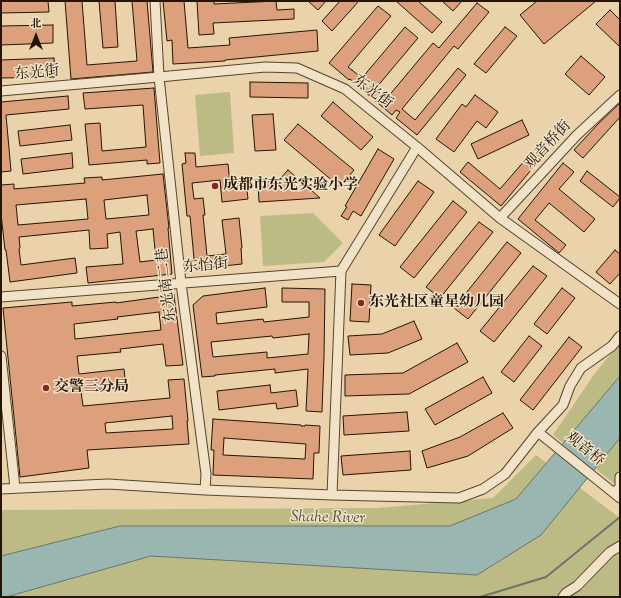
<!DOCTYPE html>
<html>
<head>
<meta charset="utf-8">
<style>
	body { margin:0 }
	#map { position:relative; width:621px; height:598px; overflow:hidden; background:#ead3aa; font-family:"Sorts Mill Goudy","Noto Serif SC",serif }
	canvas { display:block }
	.frame { position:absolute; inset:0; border:2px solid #261403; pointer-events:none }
	.north { position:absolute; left:16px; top:16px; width:40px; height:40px; -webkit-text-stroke:3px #f1e2c8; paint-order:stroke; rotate:0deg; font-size:11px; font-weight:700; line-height:16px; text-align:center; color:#261403 }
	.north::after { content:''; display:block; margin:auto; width:14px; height:18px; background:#261403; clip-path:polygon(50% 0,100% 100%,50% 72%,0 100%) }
</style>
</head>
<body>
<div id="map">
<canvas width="621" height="598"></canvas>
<div class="frame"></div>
<div class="north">北</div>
</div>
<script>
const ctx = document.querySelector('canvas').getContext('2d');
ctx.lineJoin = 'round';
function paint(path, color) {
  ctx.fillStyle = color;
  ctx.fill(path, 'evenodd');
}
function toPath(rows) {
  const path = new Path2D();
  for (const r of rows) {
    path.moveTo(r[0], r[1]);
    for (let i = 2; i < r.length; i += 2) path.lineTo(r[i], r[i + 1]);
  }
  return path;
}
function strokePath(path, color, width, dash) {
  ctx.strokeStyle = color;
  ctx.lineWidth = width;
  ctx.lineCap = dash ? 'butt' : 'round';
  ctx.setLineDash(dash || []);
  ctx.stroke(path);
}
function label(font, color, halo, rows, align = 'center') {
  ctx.font = font + ' "Sorts Mill Goudy","Noto Serif SC",serif';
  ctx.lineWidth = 3;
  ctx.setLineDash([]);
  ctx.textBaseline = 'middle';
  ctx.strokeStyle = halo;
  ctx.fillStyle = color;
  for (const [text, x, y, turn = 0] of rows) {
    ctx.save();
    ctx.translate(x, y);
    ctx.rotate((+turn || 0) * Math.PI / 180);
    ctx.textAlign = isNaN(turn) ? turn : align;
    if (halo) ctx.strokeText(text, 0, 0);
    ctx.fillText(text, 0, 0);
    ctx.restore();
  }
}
paint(toPath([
	[230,92,234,153,200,156,195,95],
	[313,213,343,243,324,262,263,266,260,216],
	[620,342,620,488,553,435,593,376],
	[536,455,620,518,620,596,619,597,1,597,1,510,378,508,493,498]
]), '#bdbb85');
const water = toPath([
	[620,376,620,438,541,535,477,575,151,556,6,597,1,597,1,556,120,526,450,526,516,499,620,376]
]);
paint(water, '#9ab6b0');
strokePath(water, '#6c756b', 1);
strokePath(toPath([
	[480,597,546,577,620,517]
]), '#6c756b', 2);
const building = toPath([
	[1,1,48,1,49,12,1,13,1,1],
	[65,1,82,1,87,65,137,61,132,1,147,1,153,72,71,79,65,1],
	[99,1,115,1,118,47,103,48,99,1],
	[163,1,184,1,188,48,230,45,229,38,317,30,318,51,225,60,225,61,173,64,172,40,167,41,163,1],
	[197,1,214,1,214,4,276,1,277,10,294,9,294,19,213,23,214,34,199,35,197,1],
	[308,1,326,1,318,10,308,1],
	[340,1,359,1,332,31,322,21,340,1],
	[396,1,418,1,442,22,432,33,396,1],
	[442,1,462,1,453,11,442,1],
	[537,1,596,1,544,44,520,15,537,1],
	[477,3,489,12,458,49,454,46,402,109,415,120,458,68,466,75,417,135,396,118,400,112,396,110,392,115,350,79,349,80,329,63,378,6,391,16,348,67,362,78,405,27,418,38,376,88,387,98,433,43,439,48,477,3],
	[610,10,620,20,620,47,596,24,610,10],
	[53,25,53,43,1,45,1,26,53,25],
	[505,27,517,36,486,73,474,64,505,27],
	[581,56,605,77,589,95,565,74,581,56],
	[54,58,55,77,1,78,1,60,54,58],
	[250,82,308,83,308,98,250,97,250,82],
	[154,88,160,163,147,164,147,160,89,165,85,124,100,123,102,151,146,147,143,105,85,109,83,93,154,88],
	[475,95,498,112,486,128,477,121,454,152,436,139,462,104,466,107,475,95],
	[68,96,69,109,6,115,11,171,1,172,1,102,68,96],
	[333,102,373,137,361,150,321,116,333,102],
	[620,103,620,117,583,158,574,150,598,124,620,103],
	[273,114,276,150,255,151,252,115,273,114],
	[522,120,529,135,478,159,471,144,522,120],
	[298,124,354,170,340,187,284,140,298,124],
	[70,125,72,140,20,146,18,131,70,125],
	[539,144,547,151,501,206,460,172,468,162,500,189,539,144],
	[378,149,394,159,361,216,353,211,348,220,341,216,347,207,345,206,378,149],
	[72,153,73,168,23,174,21,159,72,153],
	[185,153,195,153,196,167,228,164,230,184,246,182,248,199,222,202,220,180,192,183,194,199,203,198,205,215,203,215,207,256,226,254,222,220,239,218,242,248,241,248,242,264,195,269,190,216,187,216,182,164,186,163,185,153],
	[563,163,574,172,559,189,595,219,584,232,549,203,535,220,566,245,559,253,518,219,563,163],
	[288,170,320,198,259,202,258,183,278,181,288,170],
	[587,171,620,197,620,198,613,207,580,181,587,171],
	[163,174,169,228,168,228,172,274,88,283,86,267,123,264,120,232,107,234,108,248,90,249,89,230,19,237,20,248,19,249,21,265,75,258,77,273,10,282,6,250,5,250,1,214,1,185,14,184,14,189,85,183,84,178,102,177,102,180,163,174],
	[147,195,149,215,106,219,104,200,147,195],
	[86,199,88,219,18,225,16,205,86,199],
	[153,229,156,260,140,262,136,231,153,229],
	[418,181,434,192,395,246,379,235,418,181],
	[453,201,467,212,414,278,400,267,453,201],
	[479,222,493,232,440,298,426,287,479,222],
	[507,242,521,253,468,319,454,308,507,242],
	[615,250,620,254,620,273,610,284,596,272,615,250],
	[533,266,547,276,494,342,480,331,533,266],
	[352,284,371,285,369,322,350,321,352,284],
	[265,288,267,307,216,313,217,324,263,319,264,322,309,317,309,302,282,302,282,288,325,289,324,356,322,412,306,411,308,369,275,373,275,369,215,375,215,376,202,377,193,305,203,296,265,288],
	[309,334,308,354,267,358,267,352,213,357,211,342,272,336,273,338,309,334],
	[562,288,575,298,547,334,534,324,562,288],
	[174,295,183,365,166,366,163,344,120,349,121,352,77,356,79,374,124,369,126,387,81,391,83,406,170,398,168,380,184,379,188,421,187,421,189,444,87,450,89,468,20,477,3,308,72,302,72,306,116,302,116,303,174,295],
	[159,312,161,330,75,339,74,324,118,319,117,317,159,312],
	[172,416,173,429,106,433,105,423,172,416],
	[414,321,422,339,388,353,350,355,348,336,382,334,414,321],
	[529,336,542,346,514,382,501,372,529,336],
	[569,337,582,347,533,410,520,400,569,337],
	[457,343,468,362,409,394,345,396,345,375,403,373,457,343],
	[483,377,492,393,435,425,425,409,483,377],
	[270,385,271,393,296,390,298,406,277,409,276,403,219,410,217,391,270,385],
	[407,412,409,431,344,435,343,416,407,412],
	[503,413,513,428,468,456,427,468,422,451,460,437,503,413],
	[213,419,301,425,301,426,305,426,305,425,320,426,319,453,314,453,313,479,213,475,214,450,211,450,213,419],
	[224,438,306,444,305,459,223,455,224,438],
	[410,451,411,470,343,475,341,456,410,451]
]);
paint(building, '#dca17c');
strokePath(building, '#261403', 1);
const street = toPath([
	[155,1,159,77,181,283,206,474,205,490],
	[1,91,159,77,265,67,297,68,345,89,417,147,500,218,620,304],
	[500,218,577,135,620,95],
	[1,297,341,271],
	[1,356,15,488],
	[538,432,620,498],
	[1,489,108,484,205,490,332,495,459,498,483,489,505,474,538,432,563,405,570,386,581,368,612,346,620,336],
	[614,493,620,487,620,477],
	[332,495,341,271,417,147],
	[563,597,566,593,577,586,610,552,620,546]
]);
strokePath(street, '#57442d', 11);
strokePath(street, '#f1e2c8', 9);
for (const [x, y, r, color] of [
	[215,186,4,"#8f2418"],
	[361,303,4,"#8f2418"],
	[46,388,4,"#8f2418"]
]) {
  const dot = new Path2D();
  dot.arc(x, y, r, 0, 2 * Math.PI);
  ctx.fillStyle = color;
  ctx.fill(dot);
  strokePath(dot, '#f1e2c8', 1.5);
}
label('15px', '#261403', '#f1e2c8', [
	["东光街",37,74,-5],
	["东光街",372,93,37],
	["观音桥街",549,146,-47],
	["东怡街",206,267,-5],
	["东光南二巷",168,285,-97],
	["观音桥",584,450,39]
]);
label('bold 15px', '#261403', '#f1e2c8', [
	["成都市东光实验小学",223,186],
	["东光社区童星幼儿园",369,303],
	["交警三分局",54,388]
], 'left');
label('italic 16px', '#4f4d40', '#f1e2c8', [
	["Shahe River",328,519,1]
]);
</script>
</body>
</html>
